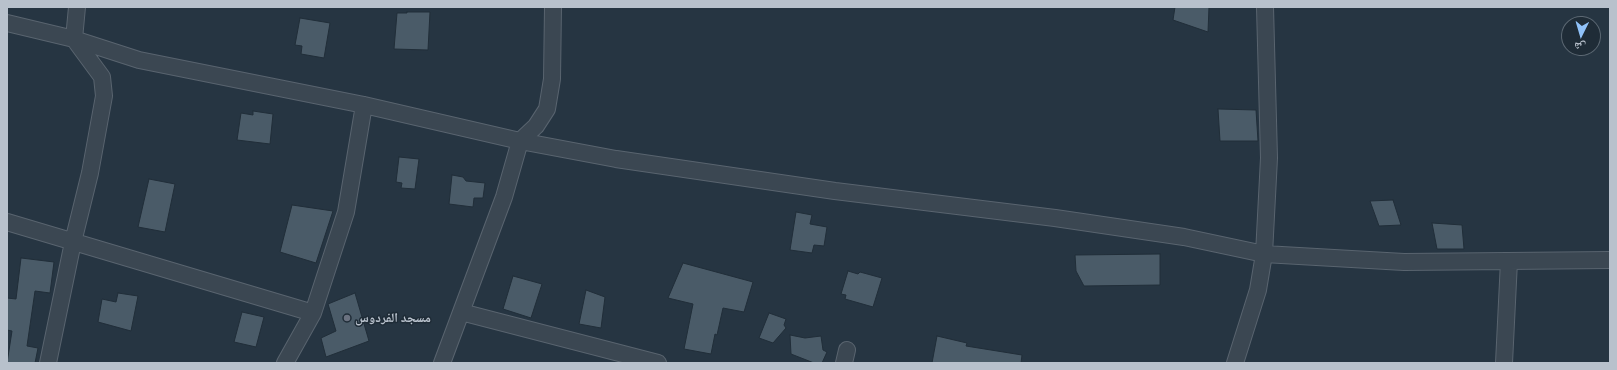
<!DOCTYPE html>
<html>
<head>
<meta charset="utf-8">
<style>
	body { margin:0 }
	#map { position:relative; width:1617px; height:370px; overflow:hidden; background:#263542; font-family:"Public Sans","Noto Naskh Arabic",sans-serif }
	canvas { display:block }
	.frame { position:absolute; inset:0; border:8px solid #b8c1cc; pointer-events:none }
	.north { position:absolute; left:1561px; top:16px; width:40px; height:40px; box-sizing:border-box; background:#1f2c37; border:1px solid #5c6873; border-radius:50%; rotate:185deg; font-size:11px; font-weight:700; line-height:16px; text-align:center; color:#b8c1cc }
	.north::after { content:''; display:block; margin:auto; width:14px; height:18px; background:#90c2f9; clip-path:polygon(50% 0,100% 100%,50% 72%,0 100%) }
</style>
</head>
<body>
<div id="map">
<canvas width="1617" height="370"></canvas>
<div class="frame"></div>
<div class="north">ش</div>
</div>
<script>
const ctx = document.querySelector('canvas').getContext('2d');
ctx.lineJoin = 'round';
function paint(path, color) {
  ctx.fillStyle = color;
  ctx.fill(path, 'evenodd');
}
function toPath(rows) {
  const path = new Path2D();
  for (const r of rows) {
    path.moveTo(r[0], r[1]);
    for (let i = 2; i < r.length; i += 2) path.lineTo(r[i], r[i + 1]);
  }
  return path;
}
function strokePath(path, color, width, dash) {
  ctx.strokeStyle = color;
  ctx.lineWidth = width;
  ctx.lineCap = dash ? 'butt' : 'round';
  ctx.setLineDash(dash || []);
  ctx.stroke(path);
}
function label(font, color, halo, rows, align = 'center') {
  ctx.font = font + ' "Public Sans","Noto Naskh Arabic",sans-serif';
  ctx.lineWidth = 3;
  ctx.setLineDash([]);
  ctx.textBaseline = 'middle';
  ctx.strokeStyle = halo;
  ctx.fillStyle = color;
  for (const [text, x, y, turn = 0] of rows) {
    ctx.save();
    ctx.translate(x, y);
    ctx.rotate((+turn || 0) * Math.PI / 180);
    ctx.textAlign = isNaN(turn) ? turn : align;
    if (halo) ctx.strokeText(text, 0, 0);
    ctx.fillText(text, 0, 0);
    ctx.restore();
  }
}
const building = toPath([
	[1175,7,1209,7,1208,32,1173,20,1175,7],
	[407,12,430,12,428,50,394,49,397,13,407,13,407,12],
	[300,18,330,23,324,58,301,54,302,46,295,45,300,18],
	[1218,109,1256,110,1258,141,1220,141,1218,109],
	[253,111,273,114,270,144,237,140,241,113,253,115,253,111],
	[399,157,419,159,415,189,401,188,402,183,396,182,399,157],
	[452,175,463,177,466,181,485,183,483,198,474,198,473,207,449,204,452,175],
	[149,179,175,184,165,232,138,227,149,179],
	[1393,200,1401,225,1379,226,1370,201,1393,200],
	[292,205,333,211,316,263,280,252,292,205],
	[796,212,812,215,810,224,827,227,824,246,814,245,812,253,790,250,796,212],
	[1432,223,1462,225,1464,249,1437,249,1432,223],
	[1160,254,1160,285,1084,286,1076,271,1075,255,1160,254],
	[21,258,54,262,50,293,35,291,27,346,38,348,35,363,7,363,12,331,7,330,7,298,16,299,21,258],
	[683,263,753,282,744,312,723,308,717,335,715,334,711,354,684,349,693,304,668,298,683,263],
	[848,271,858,274,860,272,882,278,873,307,845,299,846,295,841,294,848,271],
	[513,276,542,284,531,318,503,309,513,276],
	[586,290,605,297,601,328,579,324,586,290],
	[118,293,138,296,131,331,98,322,102,299,116,302,118,293],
	[355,293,369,341,326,357,321,338,336,331,328,304,355,293],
	[242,312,264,317,256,347,234,342,242,312],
	[769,313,786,319,784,325,786,328,773,343,759,338,769,313],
	[790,335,805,338,821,336,823,350,827,352,822,363,814,363,791,354,790,335],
	[937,336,967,343,966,346,1022,355,1021,363,932,363,937,336]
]);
paint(building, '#4a5b68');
strokePath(building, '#212e39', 1);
const minor = toPath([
	[1265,7,1269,158,1264,254,1404,262,1610,260],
	[7,23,74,39,139,60,364,105,520,141,616,159,835,191,1055,218,1184,237,1264,254,1258,290,1235,363],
	[7,222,313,313],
	[461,312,658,363],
	[48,363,73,242,90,173,104,96,102,77,74,39,77,7],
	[285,363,313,313,346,212,364,105],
	[442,363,504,197,520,141,536,126,547,109,552,79,553,7],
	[844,363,847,350],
	[1504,363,1509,261]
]);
strokePath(minor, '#59646f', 18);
strokePath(minor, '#3b4752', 16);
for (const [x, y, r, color] of [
	[347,318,4,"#6b7280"]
]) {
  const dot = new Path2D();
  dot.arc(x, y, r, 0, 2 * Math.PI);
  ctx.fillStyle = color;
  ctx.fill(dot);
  strokePath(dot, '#1f2c37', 1.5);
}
label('bold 13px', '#b8c1cc', '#1f2c37', [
	["مسجد الفردوس",355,318]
], 'left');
</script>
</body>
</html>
